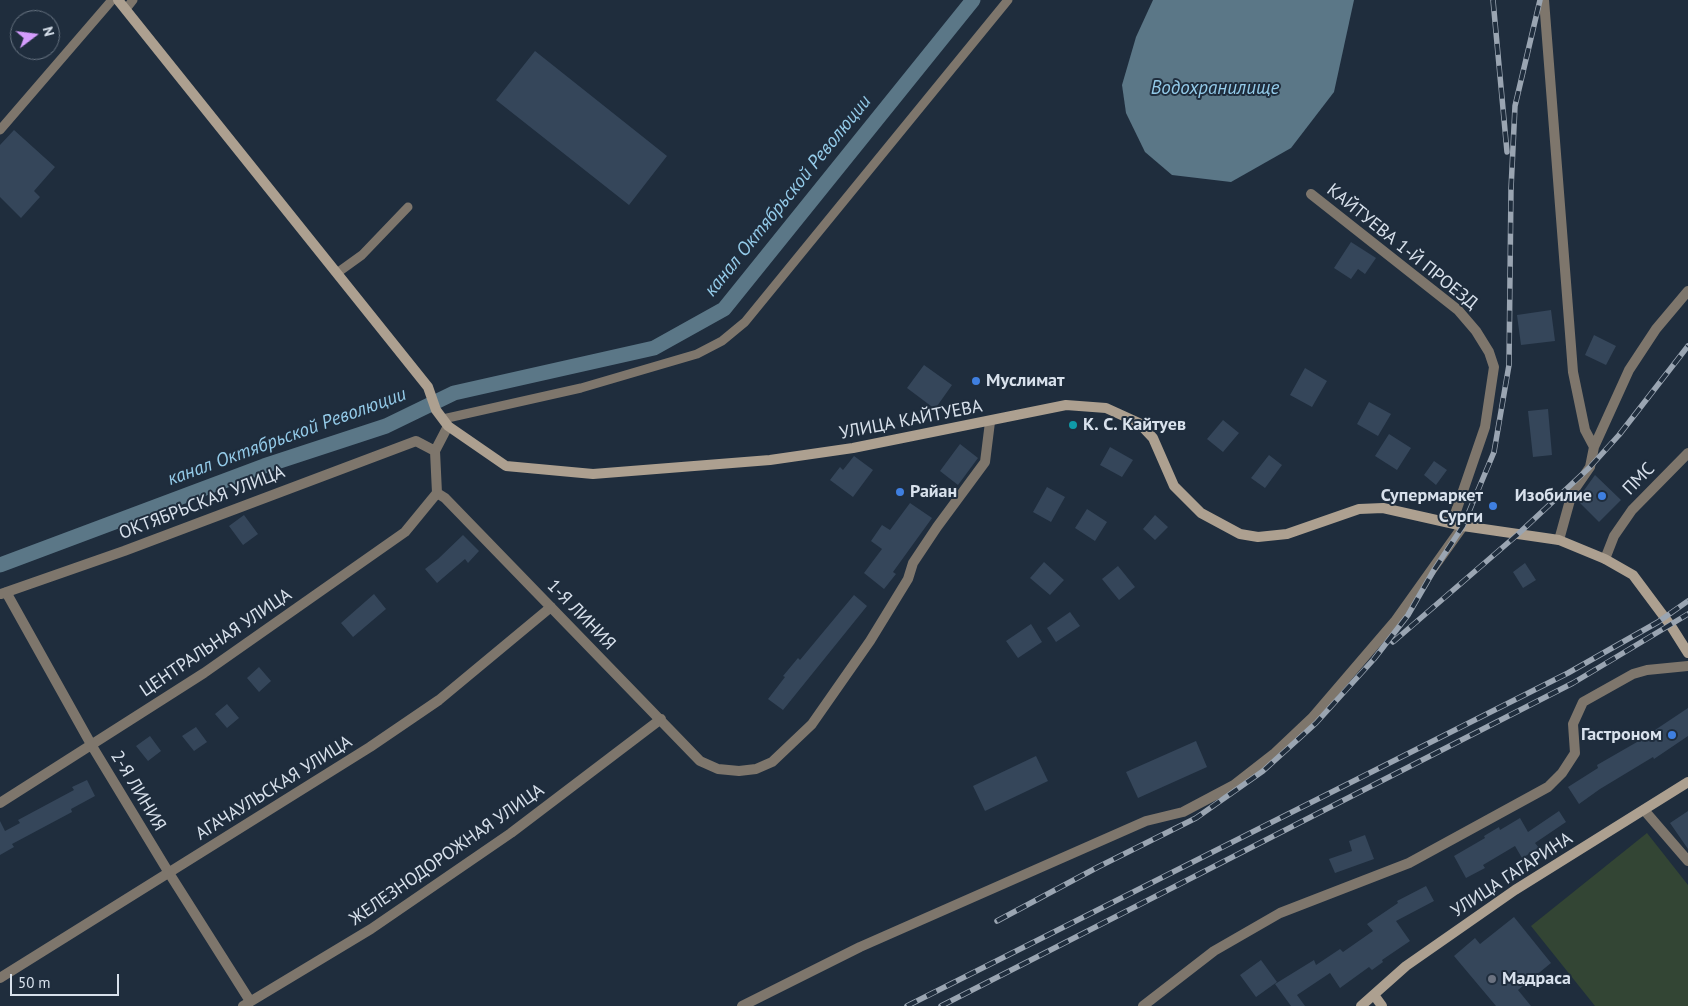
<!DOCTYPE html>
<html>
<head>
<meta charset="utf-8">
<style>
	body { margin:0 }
	#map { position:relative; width:1688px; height:1006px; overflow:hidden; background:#1f2d3d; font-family:"PT Sans",sans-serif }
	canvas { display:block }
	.north { position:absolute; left:10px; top:10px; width:50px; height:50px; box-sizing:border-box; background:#1f2d3d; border:1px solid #697583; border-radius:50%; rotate:75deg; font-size:14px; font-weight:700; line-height:20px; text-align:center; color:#d8e1ec }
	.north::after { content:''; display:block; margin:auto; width:18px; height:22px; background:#d49cfc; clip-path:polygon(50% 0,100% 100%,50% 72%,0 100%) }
	.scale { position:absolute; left:10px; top:974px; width:109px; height:22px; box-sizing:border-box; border:2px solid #d8e1ec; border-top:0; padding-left:6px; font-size:15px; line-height:18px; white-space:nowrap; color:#d8e1ec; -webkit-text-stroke:4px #1f2d3d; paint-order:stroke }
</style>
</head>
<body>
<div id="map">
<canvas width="1688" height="1006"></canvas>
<div class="north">N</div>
<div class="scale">50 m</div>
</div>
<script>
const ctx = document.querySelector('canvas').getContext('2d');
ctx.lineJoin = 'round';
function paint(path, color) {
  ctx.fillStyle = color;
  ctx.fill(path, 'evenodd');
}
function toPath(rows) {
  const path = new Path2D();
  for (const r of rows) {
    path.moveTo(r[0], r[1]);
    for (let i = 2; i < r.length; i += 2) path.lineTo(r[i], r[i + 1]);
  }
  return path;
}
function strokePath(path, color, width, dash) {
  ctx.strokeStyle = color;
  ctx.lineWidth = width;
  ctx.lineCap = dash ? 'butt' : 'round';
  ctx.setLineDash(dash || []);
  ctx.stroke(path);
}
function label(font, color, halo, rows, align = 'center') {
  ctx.font = font + ' "PT Sans",sans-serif';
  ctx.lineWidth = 4;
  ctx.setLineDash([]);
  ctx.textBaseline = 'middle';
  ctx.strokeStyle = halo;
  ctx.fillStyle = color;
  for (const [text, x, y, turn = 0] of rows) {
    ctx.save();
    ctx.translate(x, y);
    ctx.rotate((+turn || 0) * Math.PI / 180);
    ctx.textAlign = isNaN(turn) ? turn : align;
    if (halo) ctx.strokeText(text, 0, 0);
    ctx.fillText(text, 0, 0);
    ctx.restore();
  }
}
paint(toPath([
	[1647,833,1688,885,1688,1006,1595,1006,1531,926]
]), '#334534');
paint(toPath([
	[1153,0,1354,0,1334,92,1291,148,1231,182,1172,175,1145,152,1126,113,1122,85,1136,37]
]), '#5b7787');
strokePath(toPath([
	[0,565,264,466,386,426,454,393,654,348,724,309,973,0]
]), '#5b7787', 15);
paint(toPath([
	[535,51,667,156,629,205,496,100],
	[14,130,55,167,34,191,40,197,21,218,0,197,0,145],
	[1351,242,1376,258,1365,274,1358,269,1351,279,1334,268],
	[1551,310,1555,341,1521,345,1517,315],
	[1594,335,1616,346,1606,365,1585,355],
	[924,365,952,385,935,409,907,388],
	[1305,368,1327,381,1312,407,1290,395],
	[1369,402,1391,414,1378,436,1357,424],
	[1548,409,1552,455,1533,457,1528,411],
	[1223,420,1239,433,1223,452,1207,439],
	[1389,434,1411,448,1397,470,1375,456],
	[960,444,978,458,958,485,940,471],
	[1110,447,1133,460,1122,477,1100,465],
	[1269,455,1282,465,1265,488,1251,478],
	[854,456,873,470,853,497,830,480,840,467,843,470],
	[1434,461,1447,470,1436,485,1424,475],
	[1595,475,1621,500,1599,522,1577,500],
	[1047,487,1065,497,1051,522,1033,512],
	[910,503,932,518,893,572,896,574,884,589,864,573,882,549,871,541,882,525,890,530],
	[1087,509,1107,522,1095,541,1075,528],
	[244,515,258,534,243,545,229,526],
	[1155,515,1168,527,1155,540,1143,529],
	[463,535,479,551,468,563,465,559,437,583,425,569,438,559],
	[1044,562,1064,580,1050,595,1030,578],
	[1525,563,1536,580,1523,588,1513,572],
	[1118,566,1135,587,1119,600,1102,579],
	[374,594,386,609,353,637,341,623],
	[854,595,867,606,783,710,768,699,785,677,783,676,798,658,800,660],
	[1070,612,1080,626,1056,642,1047,628],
	[1031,624,1042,642,1018,658,1006,641],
	[259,667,271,681,259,692,247,678],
	[227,704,239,718,227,728,215,714],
	[1688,708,1688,736,1654,759,1653,757,1600,789,1579,804,1568,787,1598,768,1597,765,1637,742],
	[196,727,207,742,194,751,182,736],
	[150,736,161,751,148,761,136,746],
	[1196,741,1207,767,1138,798,1126,772],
	[1036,756,1048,781,985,811,973,786],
	[87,780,95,796,71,809,72,812,12,844,14,847,0,855,0,821,5,831,20,823,18,820,74,790,72,787],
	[1559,811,1566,822,1535,843,1539,848,1522,858,1515,846,1483,865,1485,868,1466,878,1454,856,1485,838,1484,836,1499,827,1500,830,1520,818,1528,832],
	[1688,811,1688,849,1670,823],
	[1365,835,1374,859,1335,873,1329,859,1352,851,1349,841],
	[1426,886,1434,901,1396,921,1410,941,1382,960,1383,962,1372,970,1369,967,1340,988,1330,973,1297,995,1305,1006,1291,1006,1275,984,1314,960,1316,965,1340,949,1343,952,1373,931,1367,924,1398,903,1397,901],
	[1514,917,1551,963,1518,990,1531,1006,1496,1006,1454,956,1475,938,1480,944],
	[1261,960,1277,982,1256,997,1240,975]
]), '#35465a');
strokePath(toPath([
	[126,9,133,0],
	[0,130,112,0],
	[337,273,362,255,408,207],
	[443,419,581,388,697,354,722,341,745,322,1008,0]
]), '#7e766c', 9);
strokePath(toPath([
	[1544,0,1573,372,1585,430,1594,447,1590,467,1572,493,1559,540],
	[1311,194,1458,310,1476,331,1489,352,1494,367,1485,427,1452,523],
	[1594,447,1629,370,1656,329,1688,291],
	[437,493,445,498,700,761,718,769,739,771,756,769,772,762,812,724,870,641,908,579,913,563,937,527,985,462,990,422],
	[437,493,435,451,448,426],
	[1605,559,1614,536,1632,510,1688,453],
	[6,592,92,746,169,873,250,1001],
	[1,594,124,551,416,441,435,451],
	[0,803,204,673,405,532,437,493],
	[1644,810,1688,861],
	[0,978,370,747,439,700,551,607],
	[243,1006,371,929,511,833,661,719],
	[742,1006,860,947,1146,821,1183,812,1234,785,1275,753,1312,718,1396,620,1463,526],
	[1143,1006,1214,951,1280,913,1409,863,1548,787,1562,773,1575,753,1573,724,1583,702,1633,674,1647,670,1688,666]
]), '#7e766c', 10);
strokePath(toPath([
	[118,0,428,387,436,410,448,426,506,466,593,474,770,460,853,448,1066,405,1106,408,1139,423,1153,438,1174,486,1201,513,1240,534,1258,537,1287,534,1359,509,1383,508,1463,526,1559,540,1605,559,1633,575,1671,626,1688,653],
	[1374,995,1382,1006],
	[1361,1006,1406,966,1515,890,1688,782]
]), '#ada090', 10);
const rail = toPath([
	[1493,0,1507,152],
	[1393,642,1517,535,1590,467,1619,435,1688,346],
	[997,921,1098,867,1196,818,1263,771,1316,723,1374,659,1408,615,1434,570,1463,526,1494,452,1509,365,1511,189,1515,106,1540,0],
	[907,1006,1568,673,1658,622,1688,601],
	[941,1006,1573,683,1688,614]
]);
strokePath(rail, '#9aa5b2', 5.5);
strokePath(rail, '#1f2d3d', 4, [11]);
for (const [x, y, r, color] of [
	[976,381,5,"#3f7fe0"],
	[1073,425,5,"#0f9aa8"],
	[900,492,5,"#3f7fe0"],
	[1602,496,5,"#3f7fe0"],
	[1493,506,5,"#3f7fe0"],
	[1672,735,5,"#3f7fe0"],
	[1492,979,5,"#6b7280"]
]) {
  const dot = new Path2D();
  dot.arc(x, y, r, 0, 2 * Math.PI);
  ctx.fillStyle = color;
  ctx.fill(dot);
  strokePath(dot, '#1f2d3d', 2);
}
label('18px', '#d8e1ec', '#1f2d3d', [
	["КАЙТУЕВА 1-Й ПРОЕЗД",1402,247,39],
	["УЛИЦА КАЙТУЕВА",911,420,-11],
	["ПМС",1639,479,-46],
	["ОКТЯБРЬСКАЯ УЛИЦА",202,503,-21],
	["1-Я ЛИНИЯ",581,615,46],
	["ЦЕНТРАЛЬНАЯ УЛИЦА",216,643,-34],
	["АГАЧАУЛЬСКАЯ УЛИЦА",274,788,-32],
	["2-Я ЛИНИЯ",138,791,59],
	["ЖЕЛЕЗНОДОРОЖНАЯ УЛИЦА",447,855,-35],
	["УЛИЦА ГАГАРИНА",1512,875,-33]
]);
label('bold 18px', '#d8e1ec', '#1f2d3d', [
	["Муслимат",986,381],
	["К. С. Кайтуев",1083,425],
	["Райан",910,492],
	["Супермаркет",1483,496,"right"],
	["Сурги",1483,517,"right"],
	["Изобилие",1592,496,"right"],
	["Гастроном",1662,735,"right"],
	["Мадраса",1502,979]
], 'left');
label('italic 19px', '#94cbe9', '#1f2d3d', [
	["Водохранилище",1215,89],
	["канал Октябрьской Революции",788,196,-51],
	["канал Октябрьской Революции",287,437,-20]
]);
</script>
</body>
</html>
